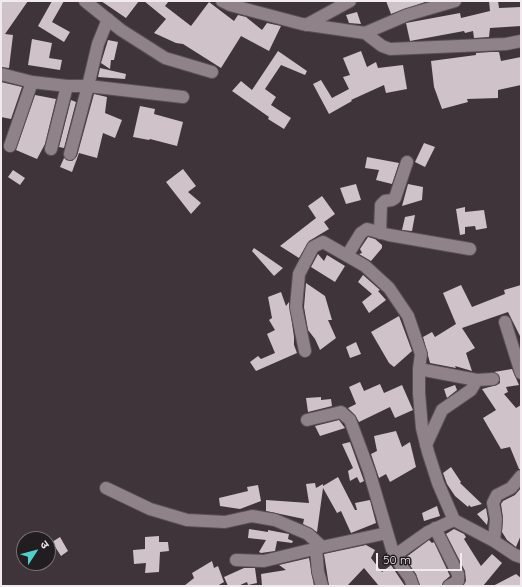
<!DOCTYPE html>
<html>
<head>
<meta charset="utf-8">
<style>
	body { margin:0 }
	#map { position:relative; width:522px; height:587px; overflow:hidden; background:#3e3439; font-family:Quicksand,"Noto Sans Devanagari",sans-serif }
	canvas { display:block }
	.frame { position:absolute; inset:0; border:2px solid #f1eaee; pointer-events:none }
	.north { position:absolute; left:16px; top:531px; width:40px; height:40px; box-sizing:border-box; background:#221d20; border:1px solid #756f72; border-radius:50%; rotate:54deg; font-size:11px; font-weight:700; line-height:16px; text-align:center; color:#f1eaee }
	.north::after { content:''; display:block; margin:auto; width:14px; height:18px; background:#53cdcb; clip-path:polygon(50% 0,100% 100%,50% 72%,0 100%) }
	.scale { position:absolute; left:376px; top:553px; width:86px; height:18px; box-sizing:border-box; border:2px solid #f1eaee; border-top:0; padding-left:5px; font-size:12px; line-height:14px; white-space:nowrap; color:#f1eaee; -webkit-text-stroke:3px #221d20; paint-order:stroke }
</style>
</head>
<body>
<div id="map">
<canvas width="522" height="587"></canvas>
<div class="frame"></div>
<div class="north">उ</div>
<div class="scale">50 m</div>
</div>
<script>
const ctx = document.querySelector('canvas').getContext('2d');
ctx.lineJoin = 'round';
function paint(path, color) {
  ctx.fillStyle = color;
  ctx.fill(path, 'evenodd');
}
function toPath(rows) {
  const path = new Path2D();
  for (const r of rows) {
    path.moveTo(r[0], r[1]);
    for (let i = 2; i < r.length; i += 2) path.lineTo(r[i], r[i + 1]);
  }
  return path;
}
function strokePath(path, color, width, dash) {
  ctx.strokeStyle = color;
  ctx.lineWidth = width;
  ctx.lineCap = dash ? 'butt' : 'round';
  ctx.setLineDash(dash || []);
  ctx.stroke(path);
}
paint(toPath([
	[1,1,28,1,5,34,13,35,9,68,1,67],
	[52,1,64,1,52,22,70,32,64,42,38,26],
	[101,1,139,1,126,18],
	[144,1,169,1,165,6,191,26,209,2,234,21,238,15,246,17,262,30,267,23,281,26,269,51,241,36,221,68,183,44,176,43,154,33,166,19],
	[386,1,428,1,391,14],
	[489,1,498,1,499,8,521,7,521,26,490,28,489,37,474,38,473,31,465,33,464,31,410,41,406,23,460,13,461,18,490,11],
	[357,12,361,24,349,23,346,15],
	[32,39,52,43,49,58,62,60,60,70,28,65],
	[108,40,118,42,114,60,111,60,110,69,101,63],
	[278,51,307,71,305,75,281,65,265,89,276,97,271,105,291,118,284,129,268,119,269,117,232,91,241,81,252,90],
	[361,51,367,67,376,62,378,68,403,65,407,89,386,93,384,85,351,100,352,101,329,114,313,84,321,80,332,98,349,89,343,77,350,75,343,58],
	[491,52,499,52,501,61,521,57,521,85,498,90,498,98,467,99,468,102,442,109,434,87,431,61,476,55,476,53],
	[100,68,126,74,125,79,98,77],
	[1,82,22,87,11,119,1,117],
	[94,94,107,97,105,113,122,120,115,138,103,133,97,158,79,153,72,172,60,167,64,158,72,161,77,156],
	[35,95,56,99,45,144,37,159,16,150],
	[71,100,76,102,64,148,59,147],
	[140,106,155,109,154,114,183,122,177,146,150,139,149,140,133,137],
	[424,143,435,147,425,167,415,162],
	[367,157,399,163,392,184,376,180,379,170,365,168],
	[183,169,196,186,188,192,201,203,191,214,166,182],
	[13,170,25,178,20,185,8,177],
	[356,184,361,200,346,204,340,188],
	[408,184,423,187,422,200,402,206],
	[322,196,335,214,324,222,329,229,309,241,299,258,280,246,316,218,308,206],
	[465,207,465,212,484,210,487,228,476,230,475,226,465,227,465,234,460,235,456,209],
	[415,215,412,231,402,230,405,217],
	[368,237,375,239,382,245,382,248,371,261,359,254,362,253,360,249],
	[254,248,283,268,274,276,252,251],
	[318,254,324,261,327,255,345,266,335,282,311,267],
	[363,275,380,290,378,291,386,300,369,313,362,302,372,294,358,282],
	[306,283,325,296,332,320,328,320,336,338,320,350,315,339,308,330,304,307],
	[461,285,472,307,505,294,504,290,521,285,521,338,508,312,462,328,475,348,466,353,472,371,455,366,456,368,430,363,423,337,432,332,435,337,456,324,443,293],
	[281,292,286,306,289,302,294,337,294,345,297,353,256,371,250,362,258,356,261,359,275,353,267,334,275,330,269,320,272,318,268,297],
	[399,316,412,351,394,367,389,363,371,332],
	[356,342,361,354,350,358,346,347],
	[512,369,519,385,506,387,508,392,504,394,516,408,521,405,521,469,519,469,510,447,501,449,483,418,496,410,482,389,497,385,500,383,499,375,494,372],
	[360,382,364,391,380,384,384,393,402,385,413,410,395,418,390,407,359,422,355,415,348,408,356,404,349,387],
	[455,385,457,390,447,398,444,389],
	[321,397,321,400,331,399,332,406,308,412,306,398],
	[339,420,345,428,320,436,315,426],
	[396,431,402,447,410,442,416,467,390,482,386,474,379,478,371,454,377,451,374,436],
	[350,442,364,481,360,483,357,477,350,481,348,471,353,468,342,444],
	[451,467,461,482,460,483,482,504,471,507,469,505,468,507,455,496,447,484,443,473],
	[338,477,355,510,357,510,355,503,370,500,376,523,351,533,341,511,337,513,323,488,317,532,303,524,304,519,266,511,266,500,309,503,306,484,315,483,316,488,323,484,323,486],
	[258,485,261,501,240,509,220,506,219,498,248,491,247,487],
	[521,488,521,535,516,547,507,540,502,532,503,518,501,504,503,501,515,495],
	[437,506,440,516,424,521,422,513],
	[486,508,488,519,487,525,477,514],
	[249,529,268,532,268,530,289,534,288,539,293,541,292,543,277,541,275,551,261,553,259,552,266,540,248,538],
	[454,529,464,534,466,537,464,539,481,566,492,554,502,563,483,586,463,586,466,581,465,571,446,534],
	[159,536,159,542,168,542,169,551,160,552,159,572,145,573,146,563,134,564,133,550,145,549,145,537],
	[60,537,68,551,61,556,52,542],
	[429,540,432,543,434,542,450,576,443,582,442,586,420,586,416,574,405,558],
	[366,545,375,550,371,558,382,572,391,565,405,586,379,586,364,568,347,586,329,586,324,554],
	[309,558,314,586,262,586,261,574,286,570,279,565],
	[212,561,214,568,218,566,224,582,217,586,184,586,194,578,192,573],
	[244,568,255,568,257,583,248,585,247,582,238,586,228,586,224,577],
	[516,574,521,578,521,586,493,586]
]), '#cfc2c9');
const street = toPath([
	[85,1,121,30,165,58,212,72],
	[222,1,230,5,302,24,365,33,407,15,455,1],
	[306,25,350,1],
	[365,33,382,46,390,49,506,44,521,41],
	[1,74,32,82],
	[10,146,32,82,67,86,88,86,98,44,108,19],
	[51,149,67,86],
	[70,154,88,86,183,97],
	[380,233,381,205,385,201,392,200,395,198,407,162],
	[348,254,361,233,367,229,389,235,470,249],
	[505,322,521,373],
	[305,351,296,307,299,274,313,247,323,242,365,266,389,288,408,316,421,354,419,369,419,393,422,428,428,452,438,483,454,520,494,541],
	[419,369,477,380,493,379],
	[307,420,341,412,350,420,369,471,394,556,410,578,413,586],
	[426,445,442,410,471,390,477,380],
	[521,476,511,488,497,495,493,503,496,519,494,541,515,555,521,557],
	[106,488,150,509,187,520,225,522,252,516,275,520,308,534,322,547,387,533],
	[435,528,458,574,458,581,449,586],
	[316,548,318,572,322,586],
	[394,556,428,532,454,520],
	[236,560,264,561,322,547]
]);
strokePath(street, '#5a5156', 14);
strokePath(street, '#8f8389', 12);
</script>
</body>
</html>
